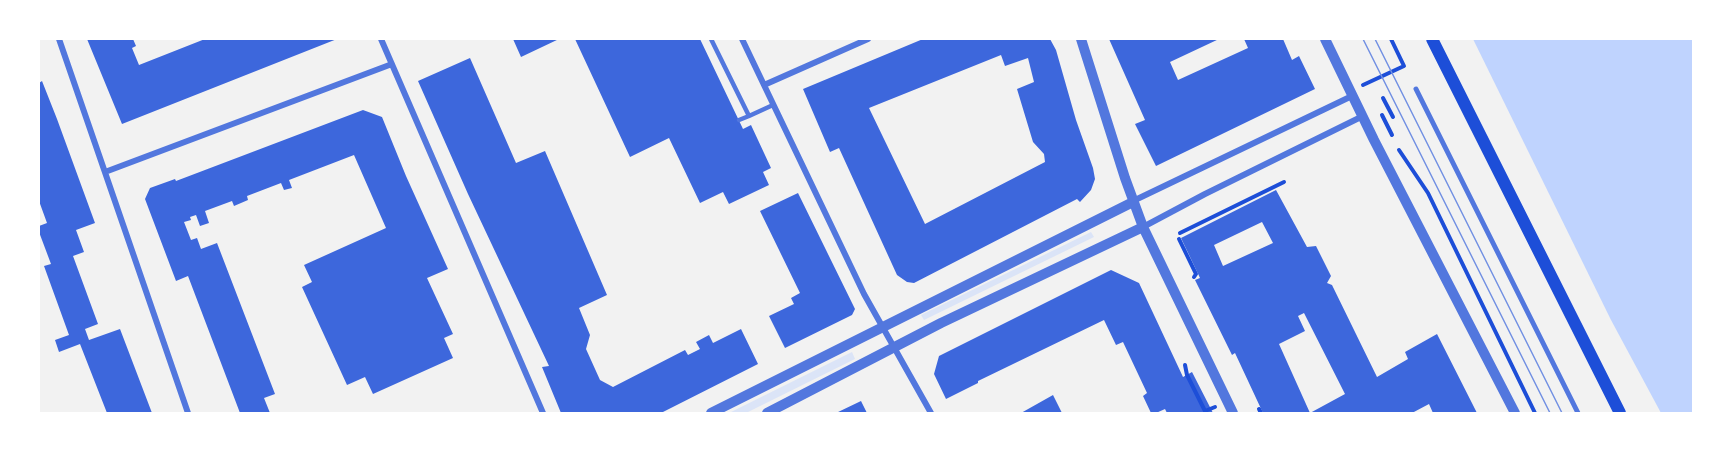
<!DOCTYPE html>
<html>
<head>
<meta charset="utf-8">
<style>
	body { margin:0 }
	#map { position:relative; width:1732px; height:452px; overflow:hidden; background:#f2f2f2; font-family:Manrope,sans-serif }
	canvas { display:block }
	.frame { position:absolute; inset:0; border:40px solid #fff; pointer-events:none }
</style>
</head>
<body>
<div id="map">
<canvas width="1732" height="452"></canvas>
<div class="frame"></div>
</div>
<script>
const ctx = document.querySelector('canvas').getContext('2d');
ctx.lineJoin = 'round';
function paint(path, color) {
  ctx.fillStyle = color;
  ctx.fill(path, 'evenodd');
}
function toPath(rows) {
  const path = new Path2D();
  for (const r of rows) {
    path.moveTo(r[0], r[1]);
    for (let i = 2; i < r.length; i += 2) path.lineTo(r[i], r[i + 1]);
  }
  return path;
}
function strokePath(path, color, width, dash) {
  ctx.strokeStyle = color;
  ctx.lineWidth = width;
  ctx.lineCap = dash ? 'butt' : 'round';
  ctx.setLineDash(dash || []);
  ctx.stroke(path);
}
paint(toPath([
	[1091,232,1094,237,924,320,921,315],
	[852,352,855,359,746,413,729,413]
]), '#dbe4f7');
paint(toPath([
	[1473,39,1693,39,1693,413,1661,413,1611,320]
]), '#bfd3fe');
paint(toPath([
	[87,39,133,39,136,46,132,48,139,65,205,39,337,39,122,124],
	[513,39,559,39,521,57],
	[575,39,700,39,743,129,751,125,771,168,763,172,769,185,729,204,723,192,700,203,669,138,630,157],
	[923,39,1050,39,1056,50,1076,120,1093,168,1095,179,1091,190,1080,202,1077,199,914,283,907,282,897,275,839,148,830,152,803,89],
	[1001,55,1005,66,1028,58,1034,82,1017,89,1033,142,1044,154,1045,162,925,224,869,108],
	[1109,39,1219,39,1170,62,1178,80,1248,48,1244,39,1283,39,1292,60,1299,56,1315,89,1156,166,1135,124,1145,120],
	[470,58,516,163,545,151,607,295,579,308,590,335,586,349,600,380,613,387,685,350,688,355,700,349,696,342,709,335,713,343,741,329,758,364,661,413,561,413,542,367,549,366,468,194,418,81],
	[42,81,57,119,95,223,76,230,84,252,73,256,98,324,85,329,89,340,120,329,152,413,107,413,80,344,59,352,55,340,69,335,44,266,51,264,39,232,39,226,47,223,39,201,39,83],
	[363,110,382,117,406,176,448,269,427,278,453,334,444,338,453,358,373,394,365,377,347,385,302,287,312,282,304,265,386,228,354,155,289,180,292,188,284,190,281,183,247,196,248,200,234,206,232,201,205,211,209,223,200,226,196,215,190,217,191,220,184,222,191,240,197,238,201,249,217,243,275,394,264,398,270,413,240,413,188,276,176,281,145,199,150,188,175,179,176,181],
	[1276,190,1307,247,1316,246,1331,276,1327,283,1332,285,1377,377,1408,359,1405,352,1437,334,1477,413,1433,413,1429,404,1412,413,1263,413,1235,353,1232,355,1195,280,1200,278,1181,238],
	[1262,222,1273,243,1223,266,1214,245],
	[1304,313,1345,394,1310,413,1279,344,1305,331,1298,316],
	[798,193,855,309,852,315,785,348,769,316,794,304,791,298,800,293,760,211],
	[1111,270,1139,283,1183,377,1192,372,1213,413,1167,413,1165,409,1156,413,1151,413,1143,396,1147,393,1123,342,1116,345,1104,320,978,381,978,383,946,399,934,374,939,356],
	[1053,395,1062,413,1021,413],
	[861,401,867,413,836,413]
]), '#3d67dc');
strokePath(toPath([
	[1363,85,1404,66,1391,39],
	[1383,98,1393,117],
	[1382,115,1392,135],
	[1399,150,1428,193,1535,413],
	[1180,233,1284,182],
	[1179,239,1196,274,1194,277],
	[1185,365,1187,375,1205,411,1215,407],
	[1259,409,1261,413]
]), '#1d4ed8', 4);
strokePath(toPath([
	[711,39,749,116,773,105],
	[739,120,749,116]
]), '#5277de', 4.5);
strokePath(toPath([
	[1416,89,1578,413]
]), '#5277de', 5);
strokePath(toPath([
	[59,39,188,413],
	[381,39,543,413],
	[742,39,864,294,931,413],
	[764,85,868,39],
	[105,172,392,64],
	[1133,201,1352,96],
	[1143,227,1205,194,1363,116]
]), '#5277de', 6);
strokePath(toPath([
	[1081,39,1125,178,1143,227,1233,413],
	[1325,39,1374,140,1515,413],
	[711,413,1133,202],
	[767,413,941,323,1143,227]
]), '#5277de', 10);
strokePath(toPath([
	[1432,39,1620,413]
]), '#1d4ed8', 12);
strokePath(toPath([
	[1363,39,1550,413],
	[1375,39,1562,413]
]), '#7290e2', 1.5);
</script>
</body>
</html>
